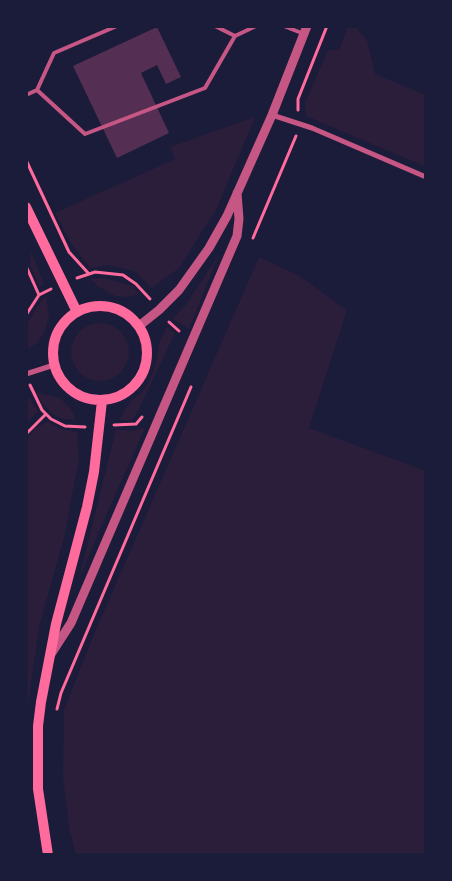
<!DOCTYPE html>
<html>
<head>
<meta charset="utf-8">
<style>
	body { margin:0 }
	#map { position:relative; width:452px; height:881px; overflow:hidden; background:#1b1b3a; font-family:"PT Sans",sans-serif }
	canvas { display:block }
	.frame { position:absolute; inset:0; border:28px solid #1b1b3a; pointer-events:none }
</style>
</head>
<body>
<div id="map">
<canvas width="452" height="881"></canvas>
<div class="frame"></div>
</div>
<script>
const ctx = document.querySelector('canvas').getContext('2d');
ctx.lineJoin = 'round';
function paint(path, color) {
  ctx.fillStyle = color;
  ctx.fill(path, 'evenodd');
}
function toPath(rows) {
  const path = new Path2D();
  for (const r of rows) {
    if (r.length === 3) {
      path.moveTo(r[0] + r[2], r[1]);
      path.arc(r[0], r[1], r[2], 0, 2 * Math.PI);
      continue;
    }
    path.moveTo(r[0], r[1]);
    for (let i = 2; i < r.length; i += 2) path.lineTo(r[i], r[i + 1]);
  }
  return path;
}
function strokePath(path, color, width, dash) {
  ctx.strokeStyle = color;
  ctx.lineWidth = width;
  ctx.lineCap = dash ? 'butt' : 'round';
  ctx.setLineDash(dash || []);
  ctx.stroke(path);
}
paint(toPath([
	[348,26,355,26,367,40,375,74,426,95,426,167,306,116,305,103,328,50,339,50],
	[255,117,217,208,179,268,152,288,134,271,108,265,90,268,72,245,55,213,175,159,170,147],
	[31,251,38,268,44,285,39,286,30,264],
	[220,253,207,284,189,329,173,319,187,303],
	[259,257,298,275,347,310,309,428,426,471,426,855,76,855,69,827,63,778,64,710,94,634],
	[105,278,133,286,139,294,128,297,115,296,99,287,90,279],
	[46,296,49,316,45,331,37,343,26,350,26,329,29,321,37,307],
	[100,352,29],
	[167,327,175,333,135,417,129,421,119,420,130,402,143,391,150,380,156,364,159,343],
	[36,392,60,398,71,409,76,420,62,419,53,414,42,403],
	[26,394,38,411,26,424],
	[48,422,62,429,77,432,79,459,64,538,40,623,31,681,26,727,26,441,36,427],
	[145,428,101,527,79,578,116,429,132,431]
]), '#2a1e3b');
paint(toPath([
	[157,27,181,77,166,84,157,65,141,73,169,133,117,158,73,66]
]), '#542f53');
strokePath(toPath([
	[298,110,298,99,327,26],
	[26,160,69,252,89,274],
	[253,238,296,136],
	[26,266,39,295],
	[77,278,95,272,123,275,136,284,150,299],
	[26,315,39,295,51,289],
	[169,322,179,331],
	[30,385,42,410,51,419,65,426,85,427],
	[114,425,136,424,142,417],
	[26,434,46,414],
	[57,709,61,693,191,387]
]), '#ff6b9d', 3);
strokePath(toPath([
	[215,26,235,36,256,26],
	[284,26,304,34],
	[37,90,85,134,205,88,235,36],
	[26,95,37,90,54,53,117,26]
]), '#c65784', 4);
strokePath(toPath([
	[272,115,312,128,426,177],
	[26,374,54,365]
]), '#c65784', 5);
strokePath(toPath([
	[139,326,159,310,179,290,209,248,227,216,272,115,307,26],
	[51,654,71,623,237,236,239,219,237,193]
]), '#c65784', 9);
strokePath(toPath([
	[26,207,77,312],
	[100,353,47],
	[48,855,38,789,38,726,41,702,56,624,87,507,94,472,102,401]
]), '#ff6b9d', 10);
</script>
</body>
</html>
